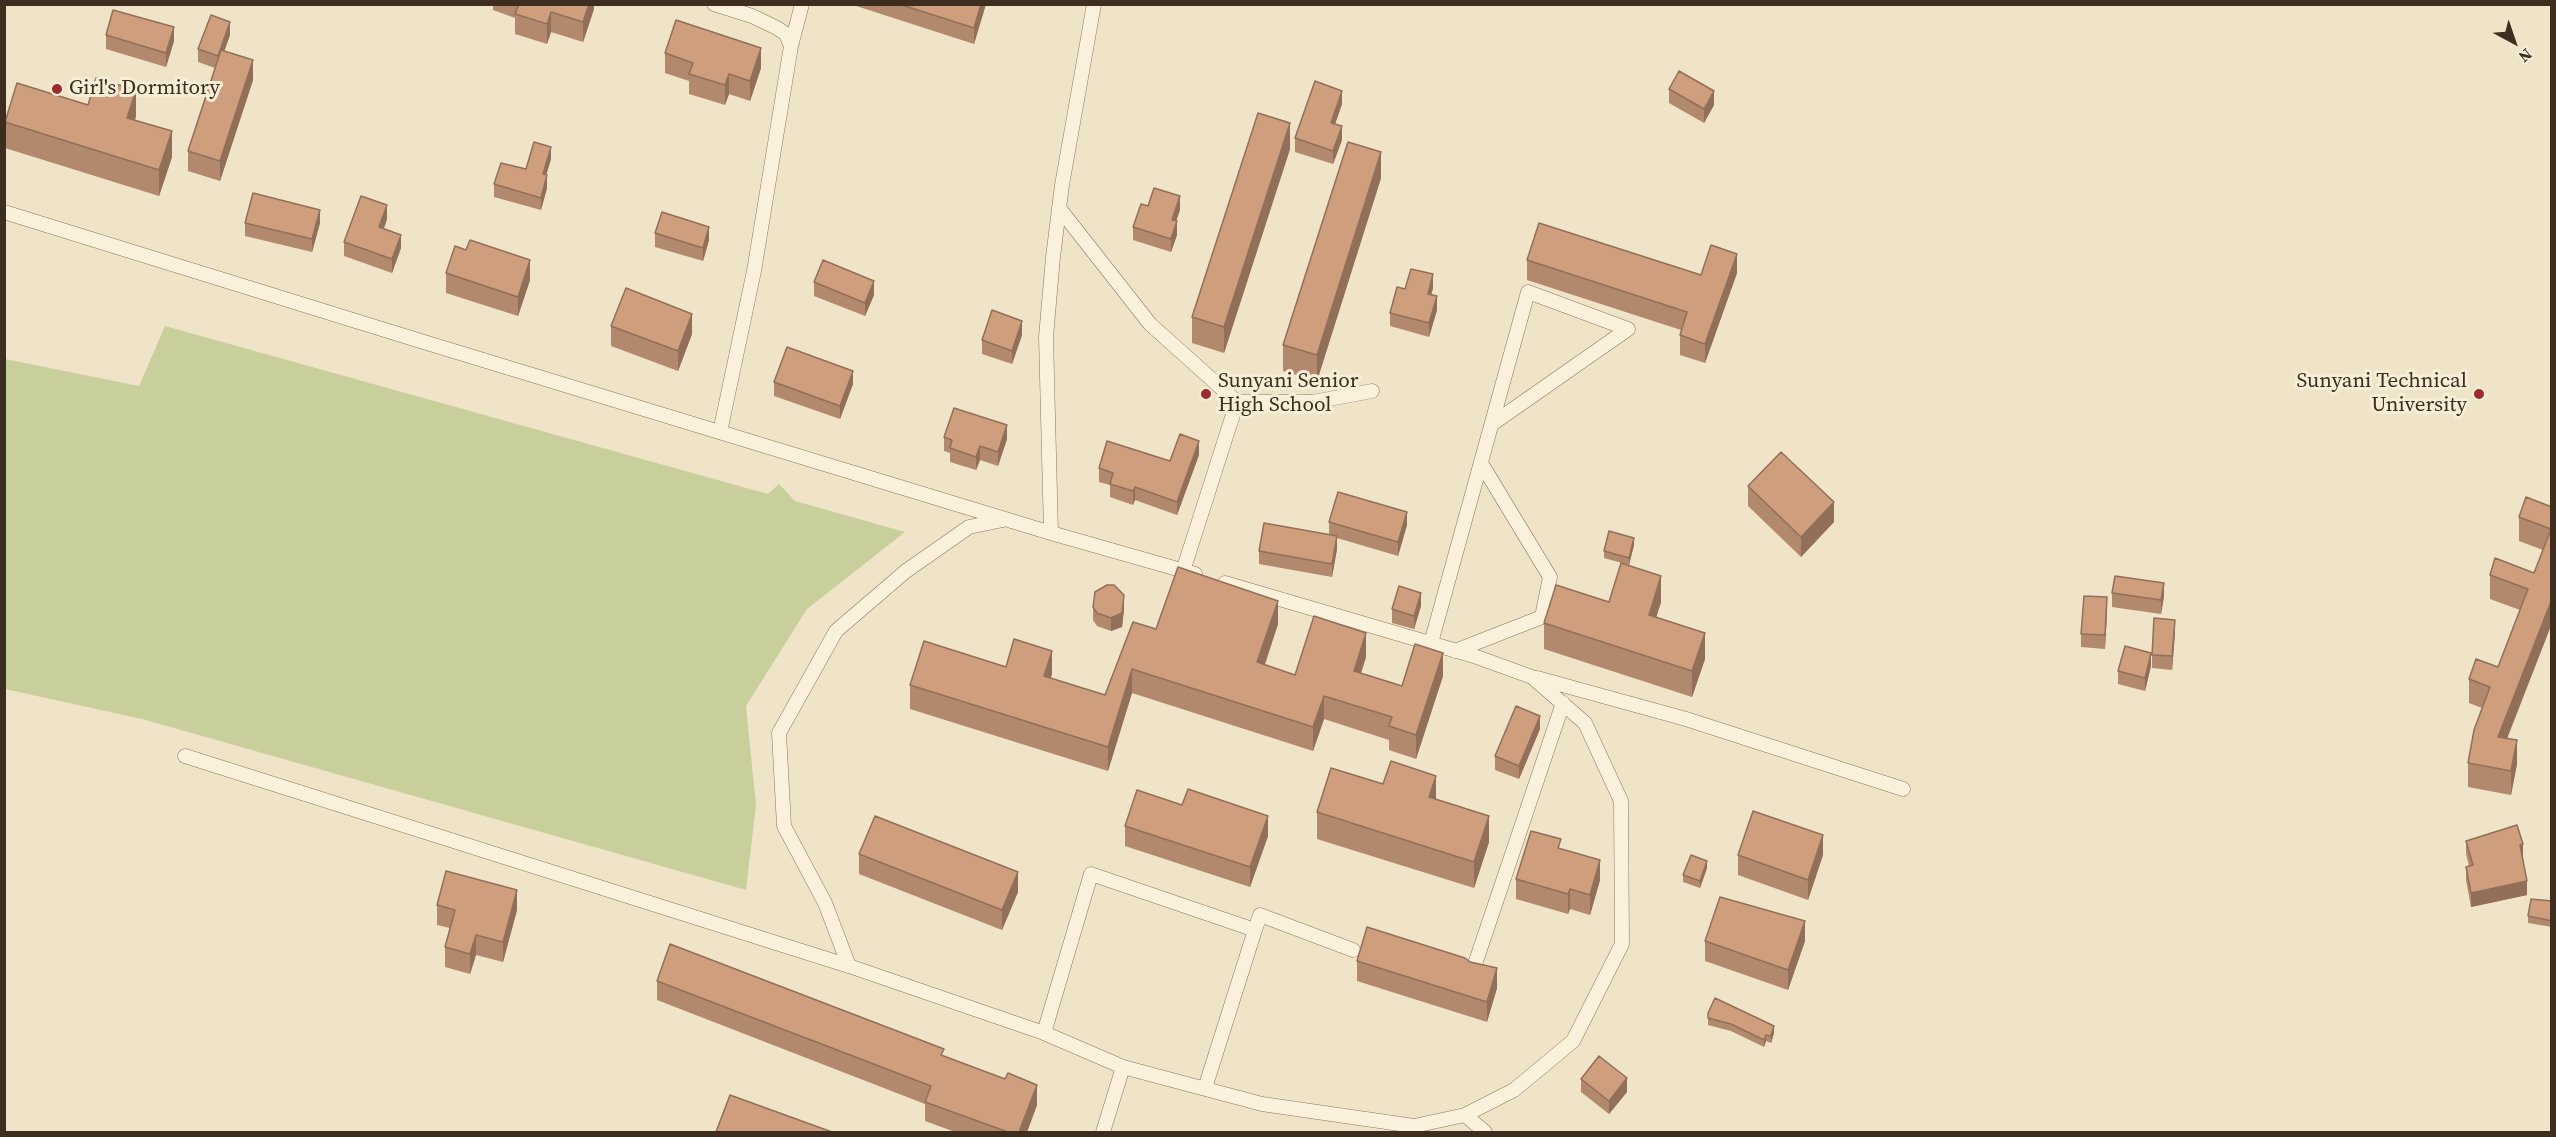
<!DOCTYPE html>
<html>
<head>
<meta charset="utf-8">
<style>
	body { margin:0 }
	#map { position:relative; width:2556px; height:1137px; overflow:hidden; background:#f0e4c8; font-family:"Source Serif 4",serif }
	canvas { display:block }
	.frame { position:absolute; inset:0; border:6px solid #3d2e20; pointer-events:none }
	.north { position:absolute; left:2484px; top:12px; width:60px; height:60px; -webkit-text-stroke:4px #f7eed8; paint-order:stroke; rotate:140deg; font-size:16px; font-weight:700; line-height:24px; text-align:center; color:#3d2e20 }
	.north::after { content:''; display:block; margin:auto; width:21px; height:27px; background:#3d2e20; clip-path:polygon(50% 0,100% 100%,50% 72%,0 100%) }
</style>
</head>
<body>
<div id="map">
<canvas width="2556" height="1137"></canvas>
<div class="frame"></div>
<div class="north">N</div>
</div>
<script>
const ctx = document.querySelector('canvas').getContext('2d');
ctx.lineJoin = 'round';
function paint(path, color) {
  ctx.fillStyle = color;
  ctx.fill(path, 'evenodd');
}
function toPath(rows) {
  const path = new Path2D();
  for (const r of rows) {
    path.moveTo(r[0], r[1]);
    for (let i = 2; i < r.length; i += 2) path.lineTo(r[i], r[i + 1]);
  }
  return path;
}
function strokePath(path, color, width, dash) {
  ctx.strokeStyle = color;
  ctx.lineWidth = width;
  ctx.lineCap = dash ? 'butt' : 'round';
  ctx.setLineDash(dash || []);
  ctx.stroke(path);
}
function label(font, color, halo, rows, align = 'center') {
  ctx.font = font + ' "Source Serif 4",serif';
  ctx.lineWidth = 6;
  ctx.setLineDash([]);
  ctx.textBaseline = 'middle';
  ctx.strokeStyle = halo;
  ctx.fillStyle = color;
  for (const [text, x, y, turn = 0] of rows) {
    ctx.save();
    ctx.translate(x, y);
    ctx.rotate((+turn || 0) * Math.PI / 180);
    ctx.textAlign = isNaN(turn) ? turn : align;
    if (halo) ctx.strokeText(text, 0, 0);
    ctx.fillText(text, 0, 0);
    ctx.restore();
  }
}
paint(toPath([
	[165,326,768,494,779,484,795,501,905,532,807,609,746,706,756,805,746,890,142,719,5,689,5,359,139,386]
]), '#c9cf9b');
const service = toPath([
	[714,4,752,16,777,28,786,34,791,46,754,271,720,432],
	[791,46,802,4],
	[1059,208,1150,324,1237,402,1183,571],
	[4,212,414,339,1051,533,1195,574],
	[1237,402,1313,402,1372,391],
	[1051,533,1046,337,1053,257,1062,185,1094,4],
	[1431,643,1528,292,1628,329,1492,424],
	[1455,651,1542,617,1550,577,1481,463],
	[1537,678,1686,719,1903,789],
	[185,756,849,966,1044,1033,1123,1067,1262,1104,1414,1126,1465,1115,1514,1090,1573,1041,1622,944,1621,801,1585,723,1532,677,1474,656,1225,583],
	[1255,930,1260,915,1353,950],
	[849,966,825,903,784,826,779,733,836,631,906,571,969,527,1003,520],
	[1472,973,1563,703],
	[1044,1033,1091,874,1255,930,1205,1088],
	[1465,1115,1485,1132],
	[1103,1132,1123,1067]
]);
strokePath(service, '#8d765c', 15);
strokePath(service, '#faf1dc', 14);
paint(toPath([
	[493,4,594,4,594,9,583,42,551,32,547,44,515,34,515,18,493,10],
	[850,4,986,4,974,44],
	[106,35,174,41,166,67,106,49],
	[230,35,224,51,253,80,220,181,188,171,188,151,215,68,198,62,198,49],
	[665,53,761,68,750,101,729,94,725,105,689,94,689,81,665,73],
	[1669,89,1714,105,1704,123,1669,103],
	[1342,104,1335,124,1342,140,1333,164,1295,152,1295,138],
	[88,105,136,116,135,120,172,157,159,196,5,148,5,122],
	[1290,149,1224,353,1192,343,1192,317],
	[551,159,546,175,547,188,541,210,494,197,494,184,526,169],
	[1381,178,1317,381,1283,371,1283,345],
	[1148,206,1180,210,1176,221,1177,235,1171,252,1133,240,1133,227],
	[387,219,384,229,401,248,392,273,344,256,344,242],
	[245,223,320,223,312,252,245,236],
	[655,233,709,240,703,261,655,247],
	[466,250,530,280,518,316,446,293,446,273],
	[1527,260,1701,275,1737,273,1705,363,1680,355,1680,335,1681,330,1527,280],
	[814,282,874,295,865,316,814,296],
	[1433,288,1431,295,1437,310,1429,337,1390,326,1390,313,1405,289],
	[611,326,692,334,678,371,611,346],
	[1022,335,1012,364,982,354,982,340],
	[774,382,853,384,840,419,774,396],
	[944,437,1007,439,998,466,980,460,976,470,950,462,950,453,944,451],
	[1199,455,1177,515,1135,500,1133,505,1110,497,1110,485,1099,482,1099,468,1170,461],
	[1748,486,1834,522,1801,557,1748,506],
	[2552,507,2552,623,2507,739,2517,764,2511,795,2468,787,2468,763,2482,708,2469,703,2469,679,2498,667,2520,610,2490,599,2490,575,2534,573,2543,550,2519,541,2519,517],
	[1329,522,1407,525,1398,556,1337,538,1337,549,1332,577,1259,564,1259,551,1329,534],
	[1634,545,1629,565,1604,558,1604,551],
	[2112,593,2164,596,2161,614,2112,607],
	[1609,602,1661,602,1656,617,1705,659,1692,697,1544,649,1544,623],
	[1421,606,1414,629,1392,623,1392,609],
	[1093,607,1124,609,1122,627,1111,631,1097,626,1093,620],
	[2107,611,2105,649,2081,647,2081,634],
	[1278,624,1265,665,1295,675,1366,657,1361,673,1402,686,1443,676,1416,759,1389,750,1389,740,1324,719,1313,751,1132,693,1108,771,910,709,910,685,1006,667,1052,674,1050,678,1105,695,1156,629],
	[2175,633,2172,670,2152,668,2152,655],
	[2151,666,2145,691,2118,684,2118,671],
	[1540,729,1519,779,1495,770,1495,756],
	[1383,784,1436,799,1489,842,1474,888,1317,839,1317,812],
	[1125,826,1268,836,1250,887,1125,846],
	[2466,841,2523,858,2527,895,2471,907,2466,880,2466,867,2469,866,2466,854],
	[1561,849,1600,880,1590,915,1570,909,1568,914,1516,899,1516,879],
	[859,854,1018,892,1002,930,859,874],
	[1738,855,1823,855,1808,900,1738,875],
	[1707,868,1700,888,1683,882,1683,875],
	[2552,901,2552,927,2528,923,2528,916],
	[437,905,517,910,503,962,476,955,470,974,445,967,445,947,450,928,437,925],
	[1705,941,1805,941,1788,990,1705,961],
	[1357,961,1470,962,1497,988,1487,1022,1357,981],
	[657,981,944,1056,1037,1105,1027,1132,955,1132,925,1121,925,1104,657,1000],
	[1708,1013,1774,1033,1771,1043,1766,1041,1764,1047,1731,1031,1708,1025],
	[1581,1079,1627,1092,1609,1114,1581,1092]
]), '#b2896c');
paint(toPath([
	[589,4,594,4,594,9,583,42,583,22],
	[981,4,986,4,974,44,974,28],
	[551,12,551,32,547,44,547,24],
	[230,22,230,35,218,69,218,56],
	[174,27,174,41,166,67,166,53],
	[761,48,761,68,750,101,750,81],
	[253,60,253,80,220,181,220,161],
	[729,74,729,94,725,105,725,85],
	[136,90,136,116,127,144,127,118],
	[1342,91,1342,104,1331,136,1331,123],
	[1714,91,1714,105,1704,123,1704,109],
	[1290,123,1290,149,1224,353,1224,327],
	[1342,126,1342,140,1333,164,1333,151],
	[172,131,172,157,159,196,159,170],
	[551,147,551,159,543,186,543,174],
	[1381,152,1381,178,1317,381,1317,355],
	[547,175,547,188,541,210,541,198],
	[1180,196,1180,210,1172,233,1172,220],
	[387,205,387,219,379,241,379,227],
	[320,210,320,223,312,252,312,239],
	[1177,221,1177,235,1171,252,1171,239],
	[709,227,709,240,703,261,703,248],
	[401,235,401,248,392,273,392,259],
	[1737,254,1737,273,1705,363,1705,344],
	[530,260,530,280,518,316,518,297],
	[1433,274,1433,288,1428,308,1428,294],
	[874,281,874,295,865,316,865,303],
	[1437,296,1437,310,1429,337,1429,323],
	[692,314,692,334,678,371,678,351],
	[1022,321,1022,335,1012,364,1012,351],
	[853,371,853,384,840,419,840,406],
	[1007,425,1007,439,998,466,998,452],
	[1199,441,1199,455,1177,515,1177,502],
	[980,446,980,460,976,470,976,457],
	[1135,487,1135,500,1133,505,1133,491],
	[1834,502,1834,522,1801,557,1801,537],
	[1407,512,1407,525,1398,556,1398,542],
	[1337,536,1337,549,1332,577,1332,564],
	[1634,538,1634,545,1629,565,1629,558],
	[1661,576,1661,602,1649,641,1649,615],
	[2164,583,2164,596,2161,614,2161,600],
	[1421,593,1421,606,1414,629,1414,616],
	[1124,595,1124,609,1122,627,1111,631,1111,618],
	[2107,597,2107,611,2105,649,2105,635],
	[2552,599,2552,623,2498,761,2498,737],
	[1278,601,1278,624,1257,686,1257,662],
	[2175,620,2175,633,2172,670,2172,656],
	[1366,633,1366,657,1354,695,1354,671],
	[1705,633,1705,659,1692,697,1692,671],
	[1052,651,1052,674,1044,700,1044,676],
	[1443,653,1443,676,1416,759,1416,735],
	[2151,653,2151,666,2145,691,2145,678],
	[1132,669,1132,693,1108,771,1108,747],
	[1324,696,1324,719,1313,751,1313,727],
	[1540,716,1540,729,1519,779,1519,766],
	[2517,740,2517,764,2511,795,2511,771],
	[1436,776,1436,802,1429,797],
	[1268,816,1268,836,1250,887,1250,867],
	[1489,816,1489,842,1474,888,1474,862],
	[1823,835,1823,855,1808,900,1808,880],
	[2523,844,2523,858,2520,859,2520,845],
	[1600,860,1600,880,1590,915,1590,895],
	[1707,861,1707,868,1700,888,1700,881],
	[1018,872,1018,892,1002,930,1002,910],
	[2527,881,2527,895,2471,907,2471,893],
	[1570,889,1570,909,1568,914,1568,894],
	[517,890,517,910,503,962,503,942],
	[1805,921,1805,941,1788,990,1788,970],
	[476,935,476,955,470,974,470,954],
	[1497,968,1497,988,1487,1022,1487,1002],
	[1774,1026,1774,1033,1771,1043,1771,1036],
	[1766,1035,1766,1041,1764,1047,1764,1040],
	[1627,1078,1627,1092,1609,1114,1609,1101],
	[1037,1085,1037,1105,1027,1132,1019,1132]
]), '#916f58');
const building = toPath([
	[519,4,589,4,583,22,551,12,547,24,515,14,519,4],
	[899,4,981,4,974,28,899,4],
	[113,10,174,27,166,53,106,35,113,10],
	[211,15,230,22,218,56,198,49,211,15],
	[676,20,761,48,750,81,729,74,725,85,689,74,693,63,665,53,676,20],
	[221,50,253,60,220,161,188,151,221,50],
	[1679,71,1714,91,1704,109,1669,89,1679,71],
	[96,78,136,90,127,118,172,131,159,170,5,122,17,83,88,105,96,78],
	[1315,81,1342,91,1331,123,1342,126,1333,151,1295,138,1315,81],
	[1258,113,1290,123,1224,327,1192,317,1258,113],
	[534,142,551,147,543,174,547,175,541,198,494,184,501,163,526,169,534,142],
	[1348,142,1381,152,1317,355,1283,345,1348,142],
	[1154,188,1180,196,1172,220,1177,221,1171,239,1133,227,1141,204,1148,206,1154,188],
	[253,193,320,210,312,239,245,223,253,193],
	[361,196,387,205,379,227,401,235,392,259,344,242,361,196],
	[662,212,709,227,703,248,655,233,662,212],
	[1539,223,1701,275,1711,245,1737,254,1705,344,1680,335,1687,312,1527,260,1539,223],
	[470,240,530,260,518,297,446,273,455,246,466,250,470,240],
	[823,260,874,281,865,303,814,282,823,260],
	[1411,269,1433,274,1428,294,1437,296,1429,323,1390,313,1397,287,1405,289,1411,269],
	[626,288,692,314,678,351,611,326,626,288],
	[992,310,1022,321,1012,351,982,340,992,310],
	[787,347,853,371,840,406,774,382,787,347],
	[954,408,1007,425,998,452,980,446,976,457,950,448,952,440,944,437,954,408],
	[1180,434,1199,441,1177,502,1135,487,1133,491,1110,484,1113,473,1099,468,1107,441,1170,461,1180,434],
	[1781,452,1834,502,1801,537,1748,486,1781,452],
	[1338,492,1407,512,1398,542,1329,522,1338,492],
	[2526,497,2552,507,2552,599,2498,737,2517,740,2511,771,2468,763,2474,730,2490,687,2469,679,2476,659,2498,667,2528,589,2490,575,2495,558,2534,573,2551,529,2519,517,2526,497],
	[1264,523,1337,536,1332,564,1259,551,1264,523],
	[1609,531,1634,538,1629,558,1604,551,1609,531],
	[1621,563,1661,576,1649,615,1705,633,1692,671,1544,623,1556,585,1609,602,1621,563],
	[1178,567,1278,601,1257,662,1295,675,1314,616,1366,633,1354,671,1402,686,1415,644,1443,653,1416,735,1389,726,1392,717,1324,696,1313,727,1132,669,1108,747,910,685,924,641,1006,667,1014,639,1052,651,1044,676,1105,695,1133,622,1156,629,1178,567],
	[2115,576,2164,583,2161,600,2112,593,2115,576],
	[1107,585,1114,585,1124,595,1122,613,1111,618,1097,613,1093,607,1095,592,1107,585],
	[1399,586,1421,593,1414,616,1392,609,1399,586],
	[2084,596,2107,597,2105,635,2081,634,2084,596],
	[2154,618,2175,620,2172,656,2152,655,2154,618],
	[2125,646,2151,653,2145,678,2118,671,2125,646],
	[1516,706,1540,716,1519,766,1495,756,1516,706],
	[1391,761,1436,776,1429,797,1489,816,1474,862,1317,812,1331,768,1383,784,1391,761],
	[1188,789,1268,816,1250,867,1125,826,1137,790,1182,805,1188,789],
	[1753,811,1823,835,1808,880,1738,855,1753,811],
	[875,816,1018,872,1002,910,859,854,875,816],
	[2517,825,2523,844,2520,845,2527,881,2471,893,2466,867,2473,865,2466,841,2517,825],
	[1531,831,1561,839,1558,848,1600,860,1590,895,1570,889,1568,894,1516,879,1531,831],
	[1691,855,1707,861,1700,881,1683,875,1691,855],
	[446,871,517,890,503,942,476,935,470,954,445,947,455,910,437,905,446,871],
	[1720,897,1805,921,1788,970,1705,941,1720,897],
	[2531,899,2552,901,2552,921,2528,916,2531,899],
	[1367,927,1465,958,1470,962,1497,968,1487,1002,1357,961,1367,927],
	[670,944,944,1049,941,1055,1005,1079,1008,1073,1037,1085,1019,1132,1008,1132,925,1102,931,1086,657,981,670,944],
	[1715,998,1774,1026,1771,1036,1766,1035,1764,1040,1731,1024,1708,1018,1708,1013,1715,998],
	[1599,1056,1627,1078,1609,1101,1581,1079,1599,1056],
	[730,1095,832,1132,716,1132,730,1095]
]);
paint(building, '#cf9f7d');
strokePath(building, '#916f58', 1.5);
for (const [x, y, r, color] of [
	[57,89,6,"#9e2a2b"],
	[1206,394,6,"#9e2a2b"],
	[2479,394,6,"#9e2a2b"]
]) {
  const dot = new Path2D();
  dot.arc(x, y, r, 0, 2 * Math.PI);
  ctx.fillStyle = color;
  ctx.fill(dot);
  strokePath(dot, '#f7eed8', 2);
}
label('21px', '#3d2e20', '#f7eed8', [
	["Girl's Dormitory",69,89],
	["Sunyani Senior",1218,382],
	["High School",1218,406],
	["Sunyani Technical",2467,382,"right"],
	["University",2467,406,"right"]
], 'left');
</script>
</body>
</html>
